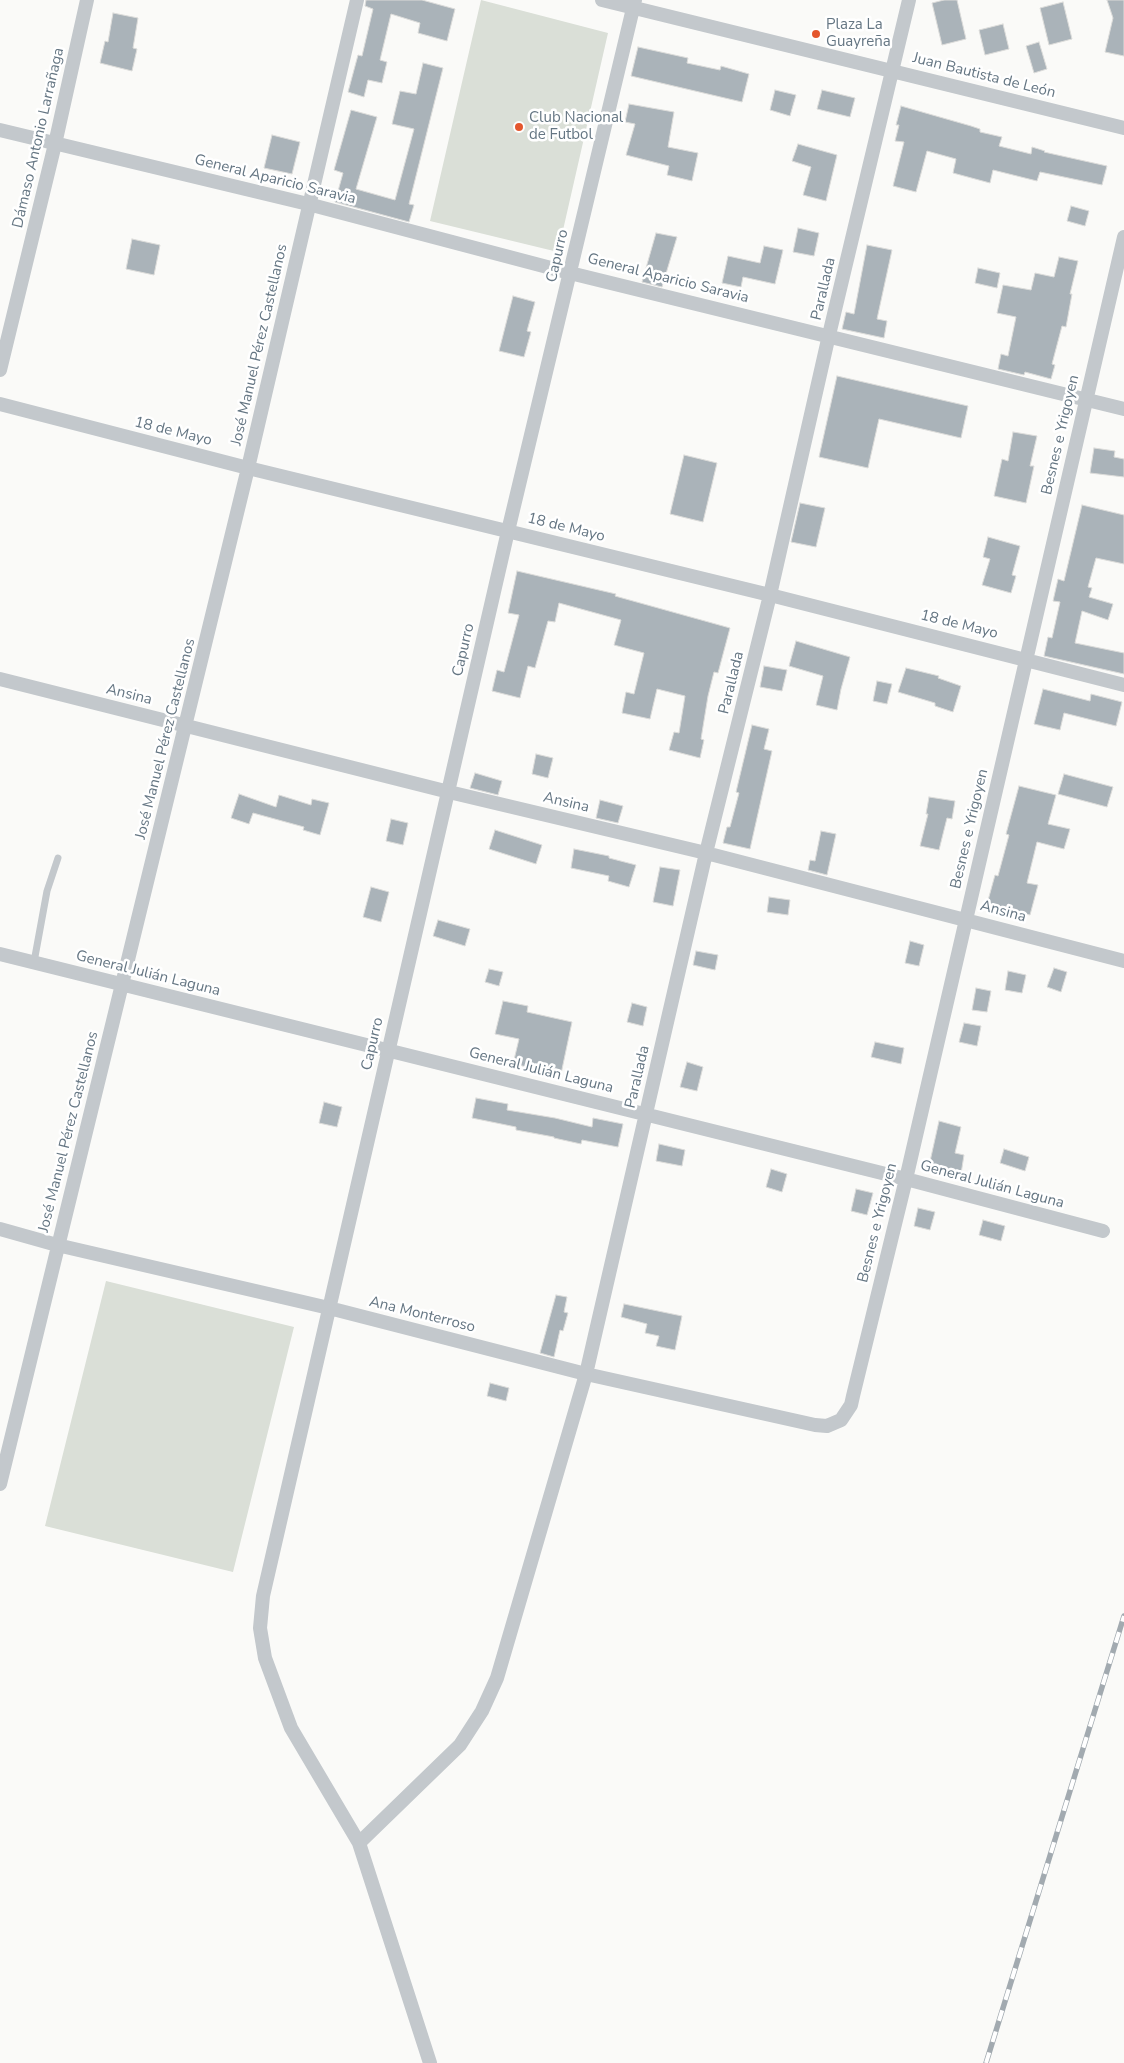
<!DOCTYPE html>
<html>
<head>
<meta charset="utf-8">
<style>
	body { margin:0 }
	canvas { display:block; background:#fafaf8 }
</style>
</head>
<body>
<canvas width="1124" height="2063"></canvas>
<script>
const ctx = document.querySelector('canvas').getContext('2d');
ctx.lineJoin = 'round';
function paint(path, color) {
  ctx.fillStyle = color;
  ctx.fill(path, 'evenodd');
}
function toPath(rows) {
  const path = new Path2D();
  for (const r of rows) {
    path.moveTo(r[0], r[1]);
    for (let i = 2; i < r.length; i += 2) path.lineTo(r[i], r[i + 1]);
  }
  return path;
}
function strokePath(path, color, width, dash) {
  ctx.strokeStyle = color;
  ctx.lineWidth = width;
  ctx.lineCap = dash ? 'butt' : 'round';
  ctx.setLineDash(dash || []);
  ctx.stroke(path);
}
function label(font, color, halo, rows, align = 'center') {
  ctx.font = font + ' "Nunito Sans",sans-serif';
  ctx.lineWidth = 5;
  ctx.setLineDash([]);
  ctx.textBaseline = 'middle';
  ctx.strokeStyle = halo;
  ctx.fillStyle = color;
  for (const [text, x, y, turn = 0] of rows) {
    ctx.save();
    ctx.translate(x, y);
    ctx.rotate((+turn || 0) * Math.PI / 180);
    ctx.textAlign = isNaN(turn) ? turn : align;
    if (halo) ctx.strokeText(text, 0, 0);
    ctx.fillText(text, 0, 0);
    ctx.restore();
  }
}
paint(toPath([
	[481,0,608,33,558,252,430,221],
	[106,1281,294,1327,233,1572,45,1526]
]), '#dadfd7');
const building = toPath([
	[366,0,422,0,455,9,447,41,418,33,420,23,391,14,380,60,387,62,382,83,368,80,364,97,348,92,358,55,362,56,373,9,365,6,366,0],
	[944,0,957,0,966,39,942,45,932,3,944,0],
	[1107,0,1124,0,1124,56,1105,52,1113,18,1107,0],
	[1063,2,1072,39,1049,45,1040,8,1063,2],
	[113,13,138,18,133,48,137,49,132,71,100,63,105,41,108,42,113,13],
	[1003,24,1009,49,985,55,979,30,1003,24],
	[1039,42,1047,69,1034,73,1026,46,1039,42],
	[638,47,688,58,687,63,720,70,721,66,749,74,742,102,631,76,638,47],
	[423,63,443,68,409,204,414,205,409,222,335,202,343,173,334,170,351,110,377,117,356,189,395,200,414,129,392,124,400,91,416,94,423,63],
	[775,90,796,95,790,116,770,110,775,90],
	[822,90,855,98,850,117,817,109,822,90],
	[629,104,674,112,668,147,698,153,692,181,667,175,669,166,626,155,635,124,625,122,629,104],
	[901,106,971,126,980,129,980,132,1002,137,999,146,1031,154,1032,147,1045,151,1044,152,1107,166,1102,185,1040,172,1037,181,993,170,990,183,953,173,956,159,927,151,916,192,893,186,904,142,895,141,899,125,896,125,901,106],
	[272,135,300,142,292,174,264,168,272,135],
	[798,144,837,155,826,201,803,195,811,167,792,161,798,144],
	[1071,206,1089,211,1085,226,1067,221,1071,206],
	[798,228,819,233,814,256,793,252,798,228],
	[656,233,677,237,662,287,642,282,656,233],
	[132,239,160,245,154,275,126,269,132,239],
	[867,245,892,250,877,319,887,321,884,338,842,329,846,312,854,314,867,245],
	[764,246,783,250,775,284,743,277,741,287,722,283,728,256,760,263,764,246],
	[1059,257,1078,261,1070,294,1072,294,1066,327,1062,326,1052,364,1055,365,1051,379,1025,372,1024,375,998,369,1001,354,1008,356,1016,317,997,313,1003,285,1031,290,1035,273,1054,277,1059,257],
	[978,268,1000,273,997,288,975,283,978,268],
	[513,296,535,302,527,331,531,332,524,357,499,351,513,296],
	[837,376,968,406,961,438,879,419,868,468,819,457,837,376],
	[1013,432,1037,436,1030,466,1034,466,1026,503,994,496,1002,459,1008,461,1013,432],
	[1094,448,1115,451,1114,457,1124,459,1124,477,1090,473,1094,448],
	[684,455,717,463,703,522,670,514,684,455],
	[800,503,825,508,816,547,791,542,800,503],
	[1082,505,1124,515,1124,564,1096,558,1088,587,1092,588,1089,597,1113,604,1108,620,1082,611,1075,643,1124,653,1124,674,1044,656,1048,637,1052,638,1060,602,1053,601,1058,579,1064,581,1082,505],
	[988,537,1020,546,1012,575,1016,576,1011,593,982,585,990,559,983,557,988,537],
	[517,571,616,594,615,596,730,628,718,673,714,672,708,696,701,739,704,740,700,758,669,750,674,732,679,733,685,696,657,689,650,719,622,713,626,692,634,694,644,653,614,645,621,620,559,603,555,622,548,621,535,668,528,666,520,698,492,691,497,670,504,672,519,615,508,613,517,571],
	[796,641,850,657,841,689,837,710,816,705,823,676,789,666,796,641],
	[764,666,787,670,782,691,760,687,764,666],
	[906,668,939,676,938,678,961,686,953,712,935,706,935,703,898,692,906,668],
	[877,681,892,684,887,704,873,701,877,681],
	[1043,689,1090,701,1091,694,1122,702,1116,726,1064,713,1060,730,1034,724,1043,689],
	[752,725,769,729,764,749,772,751,750,849,723,843,727,827,730,827,739,793,736,792,752,725],
	[536,754,553,758,548,778,532,774,536,754],
	[475,773,502,781,498,795,470,788,475,773],
	[1064,774,1113,787,1107,807,1058,794,1064,774],
	[1019,786,1056,795,1048,824,1070,829,1064,849,1037,842,1027,883,1038,885,1030,915,987,904,995,875,998,876,1009,835,1006,834,1019,786],
	[239,794,276,807,279,795,311,805,312,799,329,803,320,835,303,830,304,827,253,813,249,824,231,818,239,794],
	[929,797,955,801,952,819,947,818,939,850,920,846,928,814,926,814,929,797],
	[600,800,623,806,618,823,596,818,600,800],
	[391,819,408,823,403,845,386,841,391,819],
	[495,830,542,845,536,864,489,849,495,830],
	[821,831,836,834,827,875,808,870,810,860,815,861,821,831],
	[574,849,609,856,609,858,636,865,629,887,608,881,609,876,571,868,574,849],
	[660,867,680,870,673,906,653,902,660,867],
	[371,887,389,892,381,922,363,917,371,887],
	[769,897,790,900,788,915,767,912,769,897],
	[438,920,470,929,465,946,433,936,438,920],
	[910,941,924,945,919,966,905,963,910,941],
	[696,951,718,955,715,970,693,965,696,951],
	[1054,968,1067,972,1061,992,1047,987,1054,968],
	[489,969,503,972,499,986,485,982,489,969],
	[1008,971,1026,975,1022,993,1005,990,1008,971],
	[976,988,991,991,987,1012,972,1010,976,988],
	[503,1001,528,1006,527,1012,572,1022,561,1074,513,1064,519,1039,495,1034,503,1001],
	[632,1003,647,1007,643,1026,627,1022,632,1003],
	[964,1023,981,1026,977,1046,959,1042,964,1023],
	[875,1042,904,1048,901,1064,871,1057,875,1042],
	[687,1062,703,1067,697,1091,680,1087,687,1062],
	[476,1098,508,1104,507,1110,555,1118,592,1127,593,1118,623,1124,618,1147,582,1140,581,1144,554,1138,554,1137,516,1130,516,1127,472,1118,476,1098],
	[324,1102,342,1107,337,1127,319,1123,324,1102],
	[939,1121,961,1127,955,1153,964,1155,961,1174,929,1166,939,1121],
	[659,1144,685,1150,682,1166,656,1161,659,1144],
	[1004,1149,1029,1157,1025,1171,1000,1163,1004,1149],
	[771,1169,787,1174,782,1192,766,1187,771,1169],
	[856,1189,873,1193,867,1215,851,1211,856,1189],
	[918,1208,935,1212,930,1230,914,1226,918,1208],
	[983,1220,1005,1226,1001,1241,979,1235,983,1220],
	[556,1295,567,1297,564,1312,568,1313,563,1331,560,1330,554,1357,540,1353,556,1295],
	[624,1304,682,1316,675,1350,656,1346,659,1336,645,1333,647,1324,621,1317,624,1304],
	[490,1383,509,1388,506,1401,487,1396,490,1383]
]);
paint(building, '#aab3b9');
strokePath(building, '#dcdcda', 1);
strokePath(toPath([
	[34,962,47,891,58,858]
]), '#c3c8cc', 7);
strokePath(toPath([
	[602,0,1124,128],
	[0,130,308,204,570,273,1124,409],
	[0,370,55,144,87,0],
	[0,404,248,468,770,595,1124,685],
	[0,679,449,792,706,853,1124,961],
	[0,954,906,1179,1103,1231],
	[0,1229,57,1245,329,1308,586,1374,815,1425,827,1426,841,1420,851,1405,853,1396,906,1179,1124,237],
	[0,1484,248,468,357,0],
	[359,1843,460,1745,482,1711,497,1678,586,1374,706,853,770,595,829,335,909,0],
	[430,2063,359,1843,291,1728,265,1658,260,1628,263,1596,508,531,635,0]
]), '#c3c8cc', 14);
const rail = toPath([
	[986,2063,1124,1616]
]);
strokePath(rail, '#a2aab0', 5.5);
strokePath(rail, '#fff', 4, [11]);
for (const [x, y, r, color] of [
	[816,34,5,"#e4572e"],
	[519,127,5,"#e4572e"]
]) {
  const dot = new Path2D();
  dot.arc(x, y, r, 0, 2 * Math.PI);
  ctx.fillStyle = color;
  ctx.fill(dot);
  strokePath(dot, '#fff', 2);
}
label('15px', '#657683', '#fff', [
	["Plaza La",826,25],
	["Guayreña",826,42],
	["Club Nacional",529,118],
	["de Futbol",529,135]
], 'left');
label('15px', '#657683', '#fff', [
	["Juan Bautista de León",984,76,14],
	["Dámaso Antonio Larrañaga",39,138,-77],
	["General Aparicio Saravia",275,180,14],
	["Capurro",558,256,-77],
	["General Aparicio Saravia",668,279,14],
	["Parallada",824,289,-77],
	["José Manuel Pérez Castellanos",260,345,-77],
	["18 de Mayo",173,432,14],
	["Besnes e Yrigoyen",1061,435,-77],
	["18 de Mayo",566,528,14],
	["18 de Mayo",959,625,14],
	["Capurro",464,650,-77],
	["Parallada",732,683,-76],
	["Ansina",129,695,14],
	["José Manuel Pérez Castellanos",166,739,-76],
	["Ansina",566,803,13],
	["Besnes e Yrigoyen",970,829,-77],
	["Ansina",1003,912,15],
	["General Julián Laguna",148,974,14],
	["Capurro",373,1044,-77],
	["General Julián Laguna",541,1071,14],
	["Parallada",638,1077,-77],
	["José Manuel Pérez Castellanos",69,1132,-76],
	["General Julián Laguna",992,1185,15],
	["Besnes e Yrigoyen",878,1223,-76],
	["Ana Monterroso",422,1315,14]
]);
</script>
</body>
</html>
